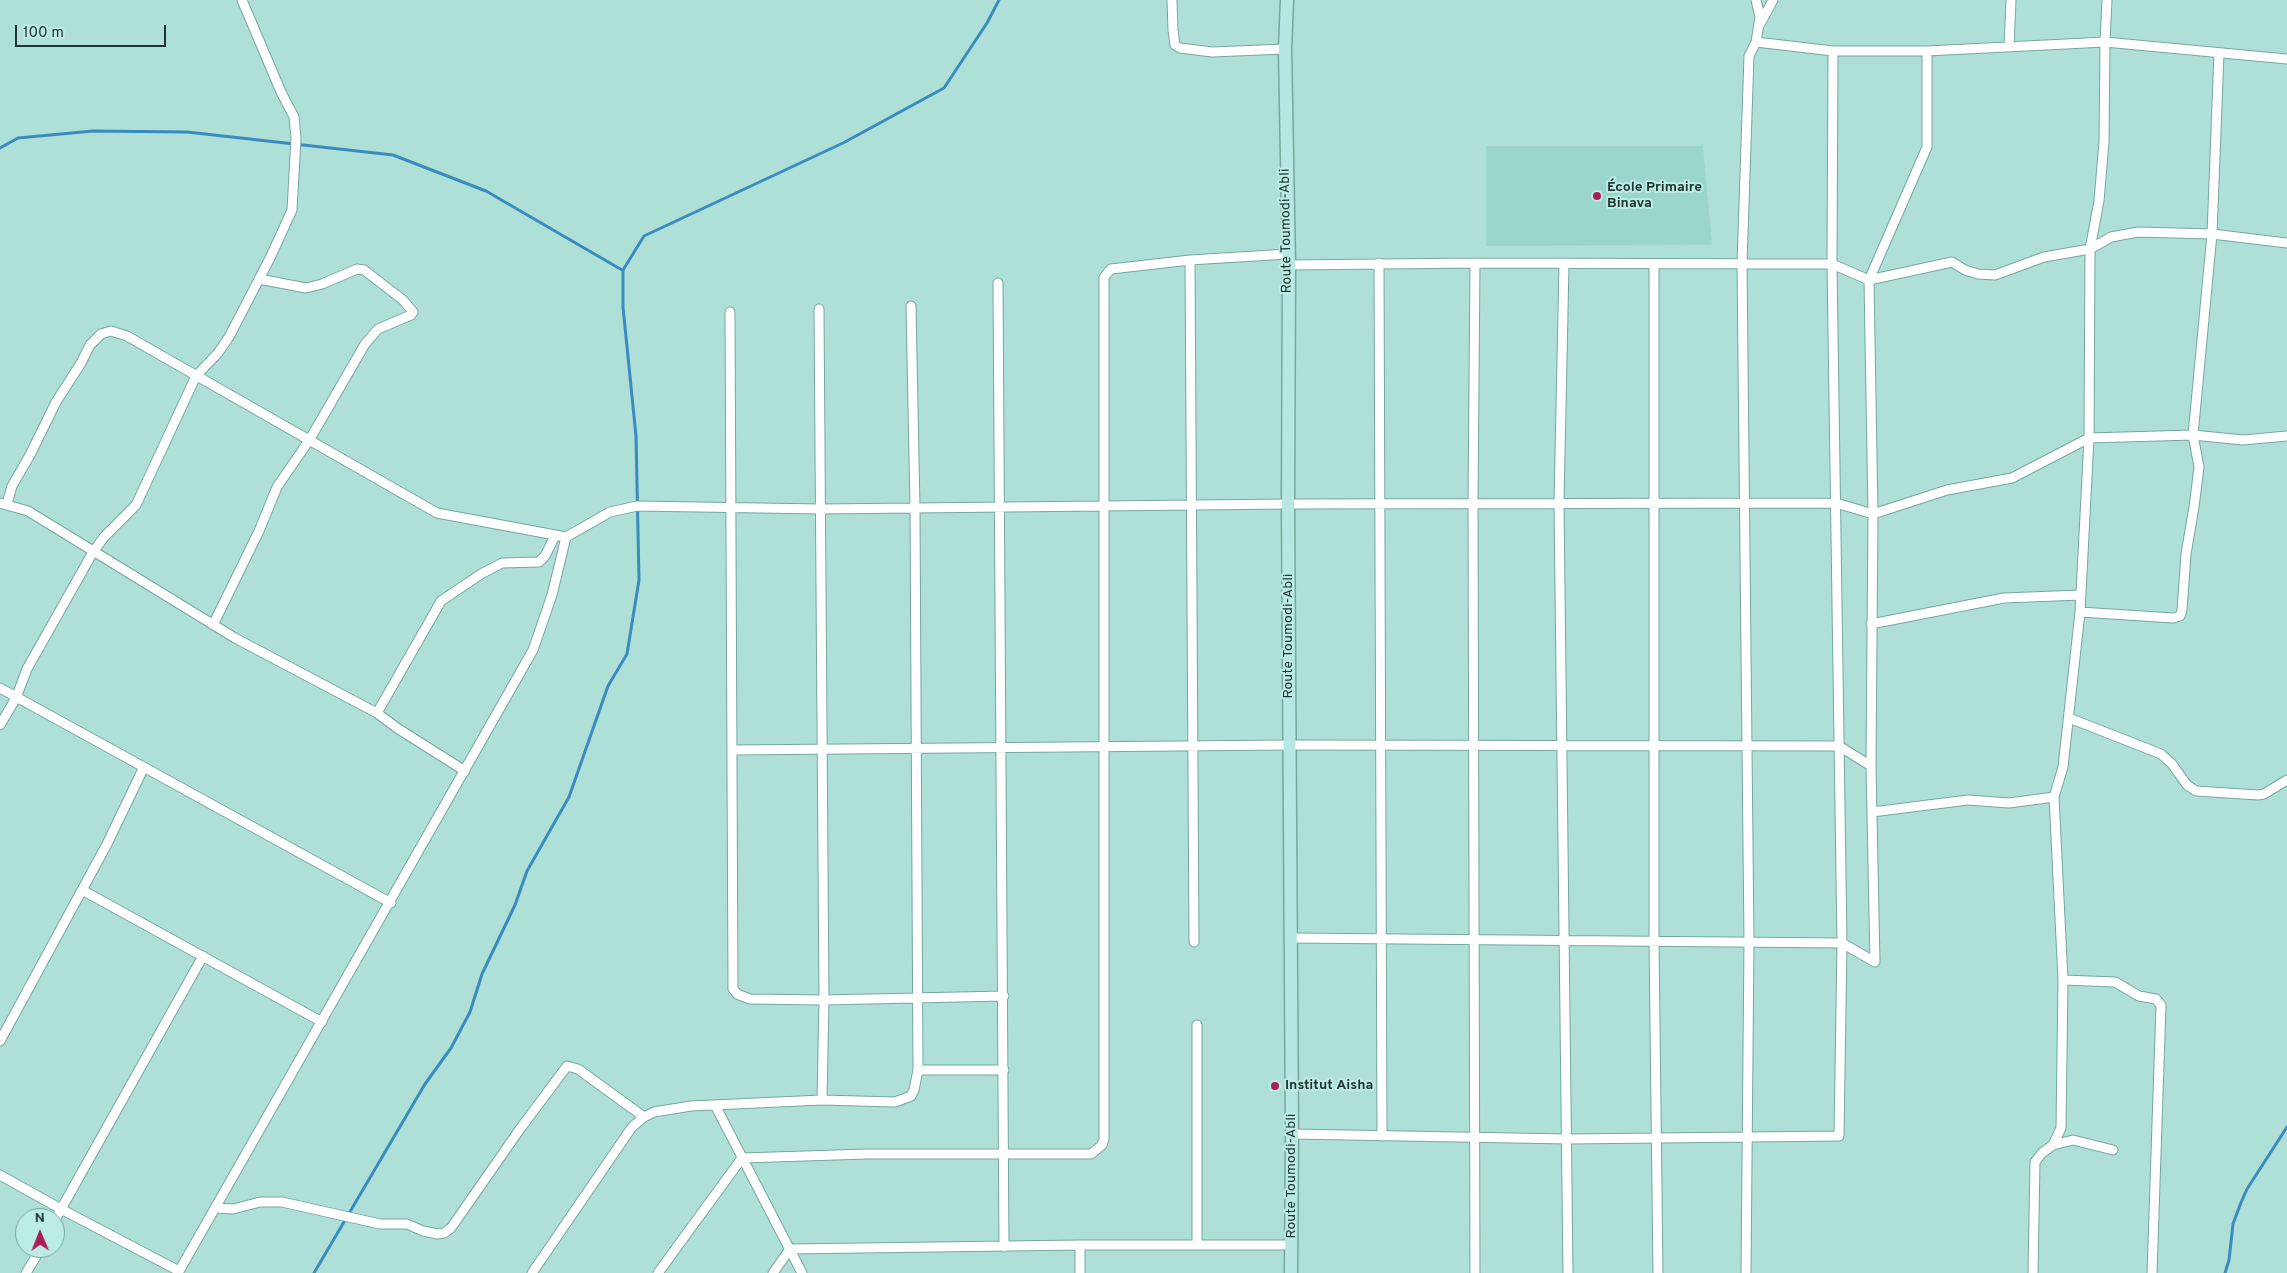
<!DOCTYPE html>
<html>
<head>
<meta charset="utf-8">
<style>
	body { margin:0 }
	#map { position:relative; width:2287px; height:1273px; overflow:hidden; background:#afe0d7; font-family:Overpass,sans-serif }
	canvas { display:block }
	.north { position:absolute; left:15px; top:1208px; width:50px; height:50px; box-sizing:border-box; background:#bcede4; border:1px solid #7ea39c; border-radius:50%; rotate:359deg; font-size:14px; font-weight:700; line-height:20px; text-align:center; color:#203431 }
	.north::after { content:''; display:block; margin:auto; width:18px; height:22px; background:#ac1d57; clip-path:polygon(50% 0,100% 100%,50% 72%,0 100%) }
	.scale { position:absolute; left:15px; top:25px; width:151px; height:22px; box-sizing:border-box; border:2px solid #203431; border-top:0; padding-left:6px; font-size:15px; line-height:18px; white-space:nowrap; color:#203431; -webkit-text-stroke:4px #bcede4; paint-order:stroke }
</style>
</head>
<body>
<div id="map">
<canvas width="2287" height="1273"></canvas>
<div class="north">N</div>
<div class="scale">100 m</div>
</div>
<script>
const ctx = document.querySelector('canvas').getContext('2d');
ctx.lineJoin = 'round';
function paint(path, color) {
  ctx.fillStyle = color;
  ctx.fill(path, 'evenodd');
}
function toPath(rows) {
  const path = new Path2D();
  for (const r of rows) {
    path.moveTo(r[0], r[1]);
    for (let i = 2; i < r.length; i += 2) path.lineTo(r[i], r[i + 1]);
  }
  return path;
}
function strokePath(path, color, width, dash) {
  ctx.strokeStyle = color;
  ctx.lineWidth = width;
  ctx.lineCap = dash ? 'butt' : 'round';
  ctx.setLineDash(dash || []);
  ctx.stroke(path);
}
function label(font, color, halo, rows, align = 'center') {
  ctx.font = font + ' Overpass,sans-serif';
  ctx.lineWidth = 4;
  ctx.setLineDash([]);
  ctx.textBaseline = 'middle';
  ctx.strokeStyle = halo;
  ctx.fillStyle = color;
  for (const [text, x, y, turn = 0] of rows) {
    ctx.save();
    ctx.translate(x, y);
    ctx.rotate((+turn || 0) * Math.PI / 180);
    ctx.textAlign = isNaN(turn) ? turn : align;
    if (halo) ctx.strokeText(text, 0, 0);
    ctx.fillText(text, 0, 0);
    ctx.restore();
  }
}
paint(toPath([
	[1486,146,1703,146,1712,245,1486,246]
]), '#9bd6cc');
strokePath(toPath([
	[0,148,18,138,93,131,187,132,393,155,486,191,622,270],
	[314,1273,425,1084,451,1048,470,1012,482,974,515,905,527,871,569,797,608,686,627,654,639,580,636,436,623,307,623,270,644,236,843,143,944,88,987,23,999,0],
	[2225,1273,2229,1260,2233,1224,2240,1205,2247,1189,2287,1127]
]), '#3a8cc0', 3);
const street = toPath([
	[1172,0,1173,30,1175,45,1180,48,1212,52,1285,49],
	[1756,0,1760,17,1756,42,1833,51,1927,51,2105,42,2107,0],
	[1760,24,1773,0],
	[2009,47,2011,0],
	[2219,53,2212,234,2287,243],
	[1190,260,1194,942],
	[1379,263,1382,1136],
	[1475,263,1473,504,1475,1273],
	[1564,264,1559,503,1568,1273],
	[1654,264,1654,942,1658,1273],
	[998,283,1004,1247],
	[819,309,824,1000,822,1100],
	[730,312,733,989,737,994,750,999,824,1000,1004,996],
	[0,503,28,511,235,638,377,713,397,728,465,771],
	[7,504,12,486,30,455,56,402,81,363,90,345,101,334,111,331,127,336,437,513,566,537,610,512,637,506,821,509,1288,504,1836,503,1873,514,1947,490,2012,478,2089,438,2193,435,2212,234,2138,232,2111,237,2090,249,2044,257,1995,275,1978,274,1965,270,1952,262,1869,280,1832,264,1475,263,1289,265],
	[2080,612,2173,618,2180,616,2182,610,2186,554,2194,507,2199,467,2193,435,2243,440,2287,436],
	[1871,624,2004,598,2081,595],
	[213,625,259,531,277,487,310,439,365,344,378,329,411,315,413,312,403,300,364,270,357,269,322,284,306,288,259,279],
	[0,688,391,903],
	[377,713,441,601,481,574,502,563,539,562,545,556,555,536],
	[2069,718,2161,754,2172,764,2187,785,2196,791,2258,795,2264,794,2287,780],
	[0,725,16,698,27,669,93,552,104,537,136,505,196,376,218,353,229,337,270,258,292,210,296,138,294,117,281,92,242,0],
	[732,750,1290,745,1839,746,1871,766],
	[1872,812,1968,800,2009,803,2054,797],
	[82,890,322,1022],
	[1292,938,1842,943,1875,962],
	[1875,962,1871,766,1873,514,1869,280,1927,147,1927,51],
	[2063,980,2115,982,2139,996,2156,999,2161,1005,2152,1273],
	[0,1041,107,844,144,767],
	[918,1070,1004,1070],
	[716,1107,802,1273],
	[1292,1134,1568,1139,1839,1136,1842,943,1832,264,1833,51],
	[2053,1145,2073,1140,2113,1150],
	[0,1175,61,1209,179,1271],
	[217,1208,233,1209,260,1202,282,1202,380,1224,407,1224,423,1231,438,1234,444,1233,451,1228,520,1129,567,1066,578,1069,644,1117],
	[55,1220,203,956],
	[1197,1244,1197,1025],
	[26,1273,41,1248],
	[178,1273,533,650,552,595,566,537],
	[532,1273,632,1127,644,1117,654,1112,691,1106,822,1100,895,1102,911,1096,914,1090,918,1070,915,508,911,306],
	[658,1273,742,1158,867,1154,1091,1154,1102,1145,1104,1139,1104,277,1111,269,1190,260,1288,254],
	[773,1273,790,1249,1080,1245,1291,1245],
	[1080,1273,1080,1245],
	[1746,1273,1749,941,1742,263,1749,56,1756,42],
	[2033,1273,2035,1162,2042,1153,2053,1145,2061,1128,2063,980,2054,797,2063,767,2080,612,2089,438,2090,249,2099,201,2104,142,2105,42,2287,59]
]);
const secondary = toPath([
	[1287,0,1285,49,1289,265,1288,504,1292,1134,1291,1273]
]);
strokePath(street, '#77a79f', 11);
strokePath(secondary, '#77a79f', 15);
strokePath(street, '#fff', 9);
strokePath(secondary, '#b7e7e2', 12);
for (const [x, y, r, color] of [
	[1597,196,5,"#ac1d57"],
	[1275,1086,5,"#ac1d57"]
]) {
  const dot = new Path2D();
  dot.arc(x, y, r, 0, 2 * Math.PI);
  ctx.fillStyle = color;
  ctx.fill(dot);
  strokePath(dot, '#bcede4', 2);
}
label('bold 14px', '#203431', '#bcede4', [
	["École Primaire",1607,188],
	["Binava",1607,204],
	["Institut Aisha",1285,1086]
], 'left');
label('14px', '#203431', '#bcede4', [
	["Route Toumodi-Abli",1287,231,-91],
	["Route Toumodi-Abli",1289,636,-90],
	["Route Toumodi-Abli",1292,1176,-90]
]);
</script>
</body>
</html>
